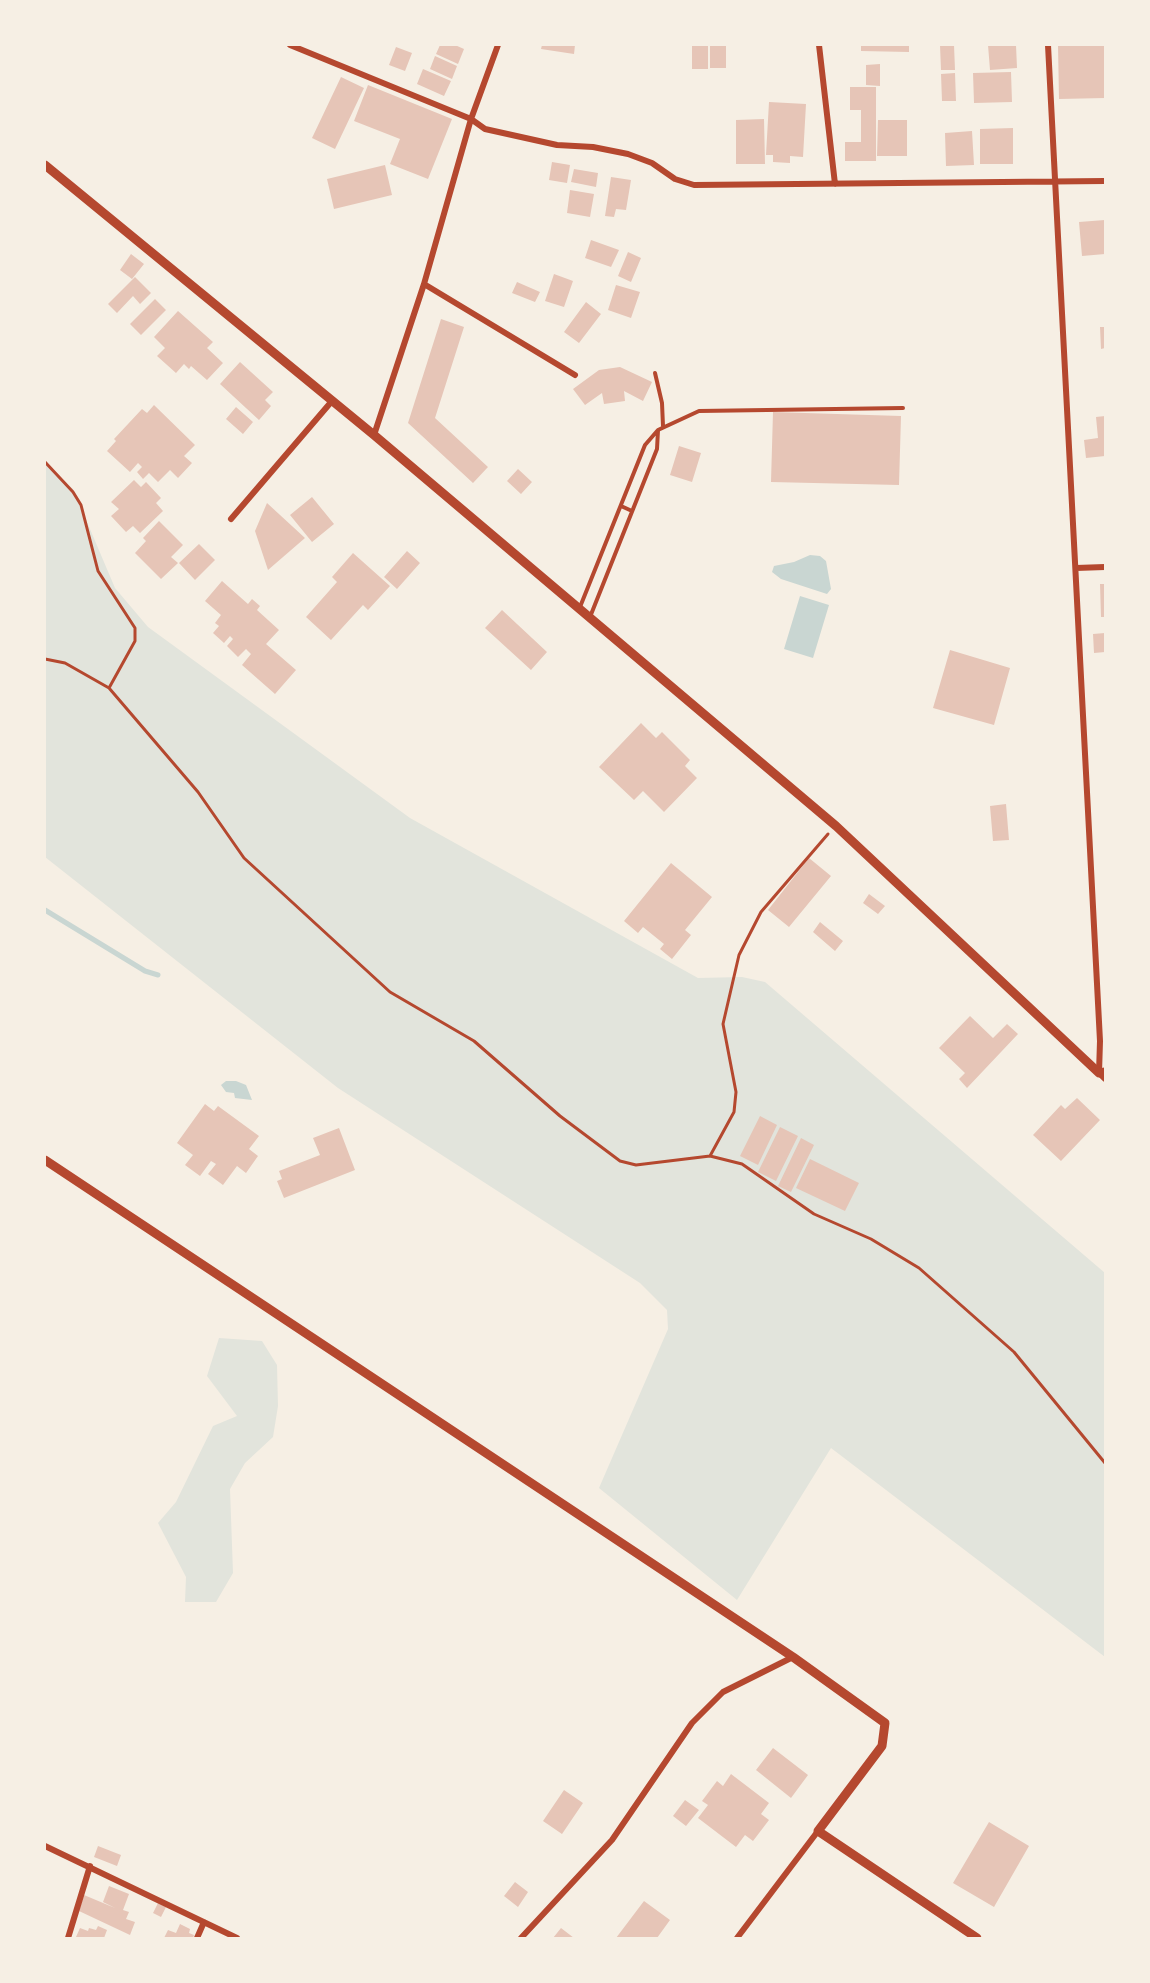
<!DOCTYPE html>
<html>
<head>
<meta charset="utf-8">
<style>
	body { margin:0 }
	#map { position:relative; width:1150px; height:1983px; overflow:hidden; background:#f6efe4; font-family:"Golos Text",sans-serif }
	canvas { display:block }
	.frame { position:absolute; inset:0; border:46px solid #f6efe4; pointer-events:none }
</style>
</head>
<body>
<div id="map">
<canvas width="1150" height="1983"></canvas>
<div class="frame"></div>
</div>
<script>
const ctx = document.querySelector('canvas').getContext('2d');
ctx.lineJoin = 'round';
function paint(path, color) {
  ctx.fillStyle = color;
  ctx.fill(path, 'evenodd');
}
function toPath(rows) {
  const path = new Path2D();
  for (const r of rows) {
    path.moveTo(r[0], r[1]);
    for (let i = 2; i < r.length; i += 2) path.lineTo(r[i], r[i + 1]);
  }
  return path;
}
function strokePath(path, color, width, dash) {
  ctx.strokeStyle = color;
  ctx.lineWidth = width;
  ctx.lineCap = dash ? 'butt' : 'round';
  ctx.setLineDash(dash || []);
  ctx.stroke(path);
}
paint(toPath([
	[45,462,73,489,115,588,148,627,410,818,698,978,742,977,765,982,1105,1273,1105,1657,831,1448,737,1600,599,1488,668,1329,667,1310,640,1283,338,1088,45,857],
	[219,1338,262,1341,277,1365,278,1406,273,1437,245,1463,230,1489,233,1573,216,1602,185,1602,186,1577,158,1523,176,1502,213,1426,237,1416,207,1376]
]), '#e2e4dc');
paint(toPath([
	[810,555,820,556,826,561,831,589,827,594,781,579,772,572,774,566,794,562],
	[800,596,829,605,813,658,784,649],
	[226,1081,236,1081,246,1085,252,1100,235,1098,234,1093,226,1092,221,1085]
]), '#c9d6d2');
strokePath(toPath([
	[45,910,145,971,158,975]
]), '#c9d6d2', 5);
paint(toPath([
	[440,45,455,45,464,49,458,64,436,54],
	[542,45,575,45,574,54,541,49],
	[692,45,708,45,708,69,692,69],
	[710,45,726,45,726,68,710,68],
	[861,45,909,45,909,52,861,51],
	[940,45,954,45,955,70,941,70],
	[988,45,1016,45,1017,68,990,70],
	[1058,45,1105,45,1105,98,1059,99],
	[396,47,412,53,405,71,389,65],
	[435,56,457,66,452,79,430,69],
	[880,64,880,86,866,85,866,65],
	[423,69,451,81,444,96,417,84],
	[1011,72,1012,102,974,103,973,73],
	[955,73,956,101,942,101,941,74],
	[341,77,364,88,335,149,312,138],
	[368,85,452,119,428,179,390,164,400,139,354,121],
	[850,87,876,87,876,161,845,161,845,142,861,142,861,110,850,110],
	[769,102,806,104,803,157,790,156,790,163,773,162,773,155,766,155],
	[764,119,765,164,736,164,736,120],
	[878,120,907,120,907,156,877,156],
	[1013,128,1013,164,980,164,980,129],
	[972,131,974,165,946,166,945,133],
	[552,162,570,165,567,183,549,180],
	[385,165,392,195,334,209,327,179],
	[574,169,598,173,596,187,571,182],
	[611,177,631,180,626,210,616,209,614,217,605,216],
	[570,190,594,194,590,217,567,213],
	[1105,220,1105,254,1082,256,1079,222],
	[591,240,619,250,611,267,585,258],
	[628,252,641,258,631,282,618,276],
	[131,254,144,264,132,279,120,270],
	[554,274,573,281,564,307,545,301],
	[135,277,151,293,140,304,133,296,117,313,108,304],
	[517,282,540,292,535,302,512,293],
	[616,285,640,292,631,318,608,310],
	[155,299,166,310,141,335,130,324],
	[586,302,601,314,579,343,564,332],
	[178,311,213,342,207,348,223,363,207,380,191,366,189,369,184,364,176,373,157,356,165,348,154,337],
	[441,319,464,327,435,418,488,467,473,483,408,423],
	[1100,327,1105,327,1105,348,1101,349],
	[240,362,273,392,265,400,271,406,259,420,220,384],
	[620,367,652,382,643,401,624,391,625,401,604,404,602,393,585,405,573,389,599,370],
	[154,405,195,445,184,456,192,463,178,478,170,470,158,482,149,473,143,479,137,472,142,467,138,463,130,472,107,451,116,441,114,439,142,409,147,413],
	[236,407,253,422,243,434,226,419],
	[773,412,901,416,899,485,771,482],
	[1105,416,1105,456,1086,458,1084,440,1098,438,1096,417],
	[679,446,701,453,692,482,670,475],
	[518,469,532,482,521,494,507,481],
	[134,480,141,487,146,482,161,498,156,503,163,511,140,533,133,526,126,532,111,516,119,509,111,502],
	[312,497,334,524,312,542,290,515],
	[267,503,305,538,268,570,255,531],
	[159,521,183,545,171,557,178,563,161,579,135,553,146,541,143,538],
	[199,544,215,560,195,580,179,563],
	[407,551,420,563,397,589,384,577],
	[353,553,390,586,368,610,363,605,331,640,306,617,337,582,332,577],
	[222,581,248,604,252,599,260,606,257,610,279,630,266,644,296,670,275,694,242,665,251,654,246,649,238,657,227,646,233,639,230,636,224,643,213,633,219,626,215,623,221,615,205,601],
	[1100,584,1105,584,1105,617,1101,617],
	[502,610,547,652,531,670,485,628],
	[1105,633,1105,652,1094,653,1093,634],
	[950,650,1010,668,994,725,933,708],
	[641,723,656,738,662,732,690,760,685,766,697,778,664,812,643,791,634,800,599,767],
	[1006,804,1009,840,993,841,990,806],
	[809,858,831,876,789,927,768,910],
	[671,863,712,897,685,930,691,935,672,959,660,949,664,944,643,927,638,933,624,921],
	[869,894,885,906,878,914,863,903],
	[820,922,843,941,835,951,813,932],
	[970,1016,993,1038,1007,1024,1018,1034,967,1088,959,1079,965,1073,939,1048],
	[1077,1098,1100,1120,1061,1161,1033,1135,1061,1105,1065,1109],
	[205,1104,214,1111,218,1106,259,1136,249,1149,258,1156,246,1173,237,1166,223,1185,208,1174,216,1164,211,1161,200,1176,185,1165,193,1155,177,1143],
	[760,1116,777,1125,758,1165,740,1156],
	[780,1127,798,1136,776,1181,758,1172],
	[339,1128,355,1170,284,1198,277,1181,282,1179,279,1171,320,1155,313,1138],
	[801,1138,814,1145,791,1192,778,1186],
	[810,1159,859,1183,845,1211,796,1188],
	[773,1748,808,1775,791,1798,756,1770],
	[731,1774,769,1803,761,1814,769,1820,753,1841,745,1835,736,1847,698,1818,708,1805,702,1801,717,1781,723,1786],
	[564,1790,583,1803,562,1834,543,1821],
	[685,1800,699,1810,686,1826,673,1816],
	[989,1822,1029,1846,994,1907,953,1883],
	[98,1846,121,1855,117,1866,94,1857],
	[515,1882,528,1892,518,1907,504,1896],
	[109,1886,129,1894,123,1910,129,1912,126,1919,135,1922,130,1935,79,1911,84,1895,115,1908,103,1902],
	[644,1901,670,1920,657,1938,616,1938],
	[158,1903,166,1907,161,1917,153,1913],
	[180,1924,190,1929,189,1933,194,1935,193,1938,164,1938,168,1930,176,1933],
	[98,1926,107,1930,104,1938,76,1937,80,1928,88,1931,89,1928,96,1930],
	[561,1928,574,1938,553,1938]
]), '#e6c5b7');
strokePath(toPath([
	[45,462,73,492,81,505,98,571,135,628,135,641,109,688],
	[45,659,65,663,109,688,198,792,244,858,390,992,474,1041,560,1116,620,1161,636,1165,710,1156,742,1164,814,1214,871,1239,919,1268,1014,1352,1105,1463],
	[710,1156,734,1112,736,1092,723,1024,739,955,761,912,828,834]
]), '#b5482f', 3);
strokePath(toPath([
	[655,373,662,403,663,426],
	[658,430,699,411,903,408],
	[621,506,632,511],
	[580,607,645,445,658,430,657,449,590,617]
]), '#b5482f', 4);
strokePath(toPath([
	[290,45,471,119,485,129,557,145,593,147,628,154,652,163,675,179,694,185,1105,181],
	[819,45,835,184],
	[1048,45,1100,1041,1099,1073,1105,1079],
	[424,284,575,375],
	[374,435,424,284,471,119,498,45],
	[231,519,332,401],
	[1076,568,1105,567],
	[45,1846,237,1938],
	[68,1938,90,1866],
	[197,1938,204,1922],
	[521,1938,612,1840,692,1723,723,1692,793,1657],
	[737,1938,818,1831]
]), '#b5482f', 6);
strokePath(toPath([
	[45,165,374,435,836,826,1099,1073,1105,1072],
	[45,1160,793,1657,885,1723,882,1746,818,1831,977,1938]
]), '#b5482f', 9);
</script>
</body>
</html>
